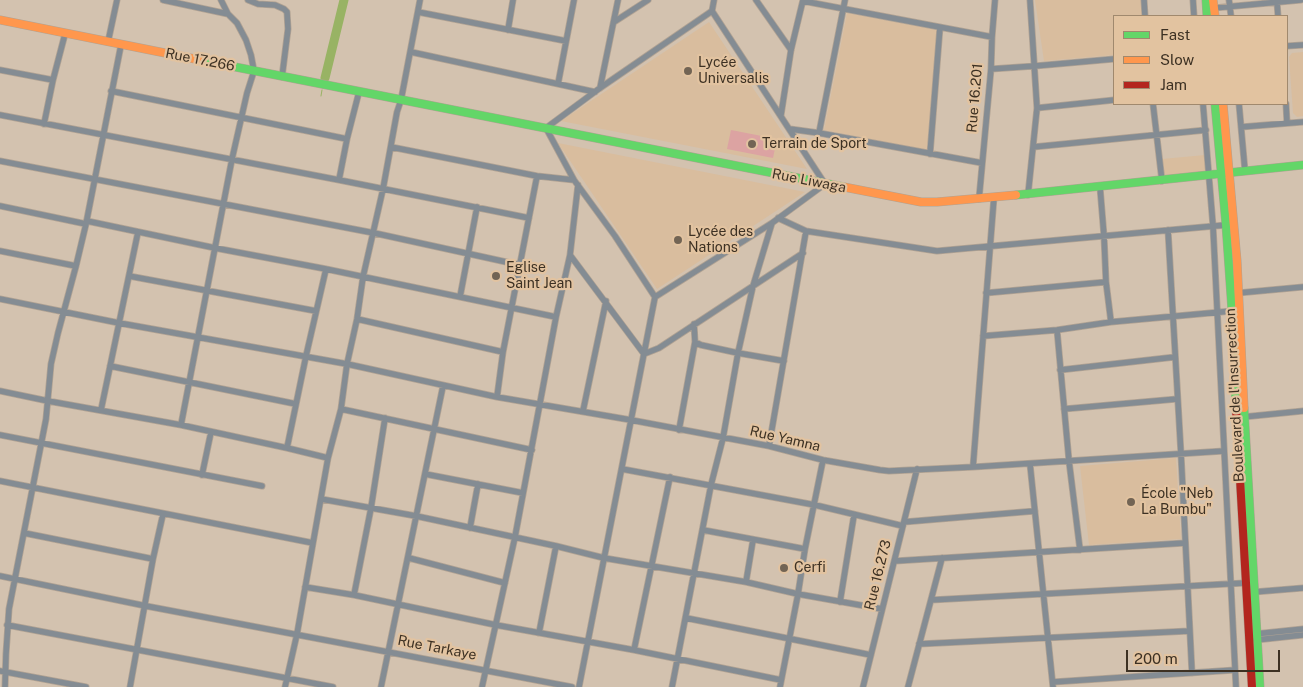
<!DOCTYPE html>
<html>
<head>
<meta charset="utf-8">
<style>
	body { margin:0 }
	#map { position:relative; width:1303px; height:687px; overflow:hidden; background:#d3c2af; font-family:"Public Sans",sans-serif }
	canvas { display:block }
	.legend { position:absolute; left:1113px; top:15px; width:175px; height:90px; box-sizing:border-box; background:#e2c3a0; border:1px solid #a0896e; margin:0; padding:6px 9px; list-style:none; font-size:15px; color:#3d3123 }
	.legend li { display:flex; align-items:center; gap:10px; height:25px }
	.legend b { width:25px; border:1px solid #a0896e }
	.scale { position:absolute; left:1126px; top:650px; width:154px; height:22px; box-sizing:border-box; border:2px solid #3d3123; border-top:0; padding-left:6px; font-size:15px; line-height:18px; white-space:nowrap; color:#3d3123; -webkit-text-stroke:4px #e2c3a0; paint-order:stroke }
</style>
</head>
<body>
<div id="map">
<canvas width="1303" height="687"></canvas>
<ul class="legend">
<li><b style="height:6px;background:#63d668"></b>Fast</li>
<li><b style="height:6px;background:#ff974d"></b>Slow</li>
<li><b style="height:6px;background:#b3261e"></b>Jam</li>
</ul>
<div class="scale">200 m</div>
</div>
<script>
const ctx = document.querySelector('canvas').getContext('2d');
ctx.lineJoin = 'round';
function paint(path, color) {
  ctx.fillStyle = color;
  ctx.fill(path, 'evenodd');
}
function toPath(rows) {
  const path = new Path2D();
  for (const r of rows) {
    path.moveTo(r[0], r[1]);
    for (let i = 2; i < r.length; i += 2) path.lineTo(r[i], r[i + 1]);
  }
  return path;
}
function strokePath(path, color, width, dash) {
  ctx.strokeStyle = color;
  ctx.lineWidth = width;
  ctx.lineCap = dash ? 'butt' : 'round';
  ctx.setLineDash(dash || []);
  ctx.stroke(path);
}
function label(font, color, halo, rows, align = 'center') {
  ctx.font = font + ' "Public Sans",sans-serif';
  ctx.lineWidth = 4.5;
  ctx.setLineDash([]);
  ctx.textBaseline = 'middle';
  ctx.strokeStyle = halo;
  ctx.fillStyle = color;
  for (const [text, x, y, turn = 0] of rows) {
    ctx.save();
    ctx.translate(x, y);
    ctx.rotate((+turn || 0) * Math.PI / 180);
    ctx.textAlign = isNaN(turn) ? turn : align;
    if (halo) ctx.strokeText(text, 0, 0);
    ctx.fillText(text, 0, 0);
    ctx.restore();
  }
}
paint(toPath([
	[1035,0,1141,0,1143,16,1114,16,1114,55,1044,61],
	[847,13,938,30,927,151,824,130],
	[709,22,807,169,561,121],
	[1303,52,1303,116,1297,117,1293,113,1289,57,1292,53],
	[558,143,805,192,657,289],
	[1205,155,1207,174,1164,179,1162,159],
	[1176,458,1181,539,1089,545,1080,466]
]), '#d9bd9e');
paint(toPath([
	[731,130,777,139,773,158,727,149]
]), '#dca3a2');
strokePath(toPath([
	[321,96,322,90]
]), '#98b364', 1);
strokePath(toPath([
	[325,78,344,0]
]), '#98b364', 9);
const street = toPath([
	[163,0,228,14,237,23,246,40,251,55,254,71,247,93,232,159,181,425],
	[221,0,228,14],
	[248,0,258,4,275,5,284,9,287,12,288,29,282,77],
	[756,0,791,50],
	[1144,0,1145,16],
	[1193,0,1194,16],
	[1229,0,1231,16],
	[803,1,992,37],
	[1277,2,1278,16],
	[1214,8,1301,0],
	[712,11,714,0],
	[418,12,566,41],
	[614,22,648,0],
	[508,30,513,0],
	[108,42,117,0],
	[1287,46,1303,45],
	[411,52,595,92],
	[991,69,1035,66,1114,59],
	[0,70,53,80],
	[558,84,574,0],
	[600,88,618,0],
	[111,91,347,139],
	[1153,104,1162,181],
	[1203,104,1213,226,1236,687],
	[1239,104,1245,171],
	[1286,104,1287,123],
	[1037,108,1114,100],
	[0,115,339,180,529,218],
	[781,115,791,50,803,0],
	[44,124,53,80,65,34],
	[1241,127,1303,122],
	[790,129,819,133,982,163],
	[819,133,845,0],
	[391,147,537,176,574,180],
	[1033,147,1206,130],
	[930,154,940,27],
	[0,161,374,233,520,265],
	[339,180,347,139,359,92],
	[578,185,570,255,644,354,659,348,803,253],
	[1100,187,1104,236,1106,282,1111,322],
	[1028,195,1037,108,1030,0],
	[979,199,991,69,992,37,995,0],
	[0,206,86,224],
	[778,218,806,231,937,251,1226,225],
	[87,221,215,248,326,269,556,317],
	[1168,230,1181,454,1192,673],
	[0,251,76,266],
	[129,276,316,311],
	[986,293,1106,282],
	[1238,293,1303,287],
	[460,297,477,207],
	[655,297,772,223,825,184,712,11],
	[0,299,119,323,347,364,497,397,631,420,769,446,823,460,880,470,889,471,973,467,1224,451],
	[357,319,503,352],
	[694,324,695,342,701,345,738,353,784,361],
	[1057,330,1069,461,1080,550],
	[983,336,1057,330,1111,322,1232,311],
	[110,366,296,404],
	[1060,370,1175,357],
	[0,391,48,401,181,425,287,448,328,458],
	[497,397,503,352,537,176],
	[341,409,532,450],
	[1064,409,1177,399],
	[101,410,138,232],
	[583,411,606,301],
	[1243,417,1303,411],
	[679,430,695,342],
	[0,435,262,486],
	[769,446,806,231],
	[287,448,306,356,326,269],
	[1030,464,1053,687],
	[973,467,994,197],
	[622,469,815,505,903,526],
	[425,474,523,493],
	[202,475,211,432],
	[0,481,313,543],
	[321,499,416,516,556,546,604,558,746,582,798,594,882,609],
	[904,522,1035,511],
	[470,528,478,484],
	[703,530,805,549],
	[24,533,153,559,163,514],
	[409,558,505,583],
	[895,561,1185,543],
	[0,576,146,606,572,687],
	[746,582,753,540],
	[305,587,354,595,496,625,634,650,781,680],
	[1254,592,1303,588],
	[354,595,371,508,385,418],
	[931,600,1245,583],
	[840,602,854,515],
	[686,618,871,655],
	[7,625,333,687],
	[539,633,556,546],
	[1255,634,1303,629],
	[1256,640,1303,635],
	[919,644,1189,631],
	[634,650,670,477],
	[0,671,86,687],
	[1053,682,1235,670],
	[5,687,6,654,9,609,46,419,51,364,58,333,76,266,86,224,121,45],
	[130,687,153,559],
	[285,687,297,634,328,458,341,409,347,364,357,319,363,277,383,189,397,112,401,100,420,0],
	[381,687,443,386],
	[482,687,515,537,556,317,570,255],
	[579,687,655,297,615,236,574,180,546,128,600,88,712,11],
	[672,687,711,485,723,438,738,353,753,286,772,223],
	[780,687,798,594,805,549,823,460],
	[863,687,917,469],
	[908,687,942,558]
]);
const fast = toPath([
	[1206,0,1207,16],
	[200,60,844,187],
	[1215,104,1226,225,1232,311,1236,409],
	[1016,195,1303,165],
	[1244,408,1260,687]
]);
const slow = toPath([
	[1213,0,1215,16],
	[0,20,200,60],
	[1223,104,1237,261,1244,408],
	[844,187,921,202,937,202,1016,195]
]);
const jam = toPath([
	[1236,409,1252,687]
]);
strokePath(street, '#b0a293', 7);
strokePath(fast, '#b0a293', 9);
strokePath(slow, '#b0a293', 9);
strokePath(jam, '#b0a293', 9);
strokePath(street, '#848c93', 5.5);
strokePath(fast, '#63d668', 8);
strokePath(slow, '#ff974d', 8);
strokePath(jam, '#b3261e', 8);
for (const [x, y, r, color] of [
	[688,71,5,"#726454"],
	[752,144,5,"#726454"],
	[678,240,5,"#726454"],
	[496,276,5,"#726454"],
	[1131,502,5,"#726454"],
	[784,568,5,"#726454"]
]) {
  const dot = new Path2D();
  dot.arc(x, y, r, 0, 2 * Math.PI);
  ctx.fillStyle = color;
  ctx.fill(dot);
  strokePath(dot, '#e2c3a0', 2);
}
label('14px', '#3d3123', '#e2c3a0', [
	["Rue 17.266",200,60,11],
	["Rue 16.201",975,98,-85],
	["Rue Liwaga",809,181,11],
	["Boulevard de l'Insurrection",1235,395,-93],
	["Rue Yamna",785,439,13],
	["Rue 16.273",878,575,-76],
	["Rue Tarkaye",437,648,11]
]);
label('14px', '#3d3123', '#e2c3a0', [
	["Lycée",698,63],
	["Universalis",698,79],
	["Terrain de Sport",762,144],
	["Lycée des",688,232],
	["Nations",688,248],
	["Eglise",506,268],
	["Saint Jean",506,284],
	["École \"Neb",1141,494],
	["La Bumbu\"",1141,510],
	["Cerfi",794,568]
], 'left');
</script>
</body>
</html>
